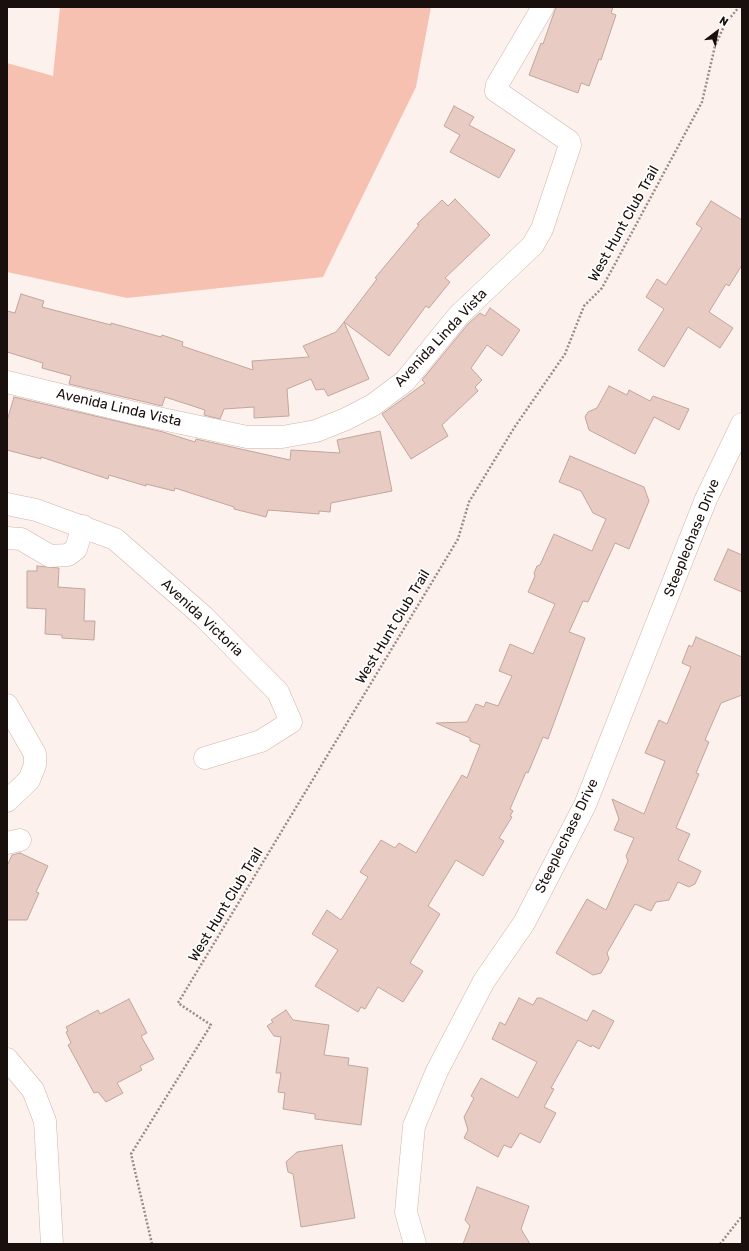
<!DOCTYPE html>
<html>
<head>
<meta charset="utf-8">
<style>
	body { margin:0 }
	#map { position:relative; width:749px; height:1251px; overflow:hidden; background:#fdf1ed; font-family:Rubik,sans-serif }
	canvas { display:block }
	.frame { position:absolute; inset:0; border:8px solid #190f0c; pointer-events:none }
	.north { position:absolute; left:697px; top:12px; width:40px; height:40px; -webkit-text-stroke:3px #fff; paint-order:stroke; rotate:32deg; font-size:11px; font-weight:700; line-height:16px; text-align:center; color:#190f0c }
	.north::after { content:''; display:block; margin:auto; width:14px; height:18px; background:#190f0c; clip-path:polygon(50% 0,100% 100%,50% 72%,0 100%) }
</style>
</head>
<body>
<div id="map">
<canvas width="749" height="1251"></canvas>
<div class="frame"></div>
<div class="north">N</div>
</div>
<script>
const ctx = document.querySelector('canvas').getContext('2d');
ctx.lineJoin = 'round';
function paint(path, color) {
  ctx.fillStyle = color;
  ctx.fill(path, 'evenodd');
}
function toPath(rows) {
  const path = new Path2D();
  for (const r of rows) {
    path.moveTo(r[0], r[1]);
    for (let i = 2; i < r.length; i += 2) path.lineTo(r[i], r[i + 1]);
  }
  return path;
}
function strokePath(path, color, width, dash) {
  ctx.strokeStyle = color;
  ctx.lineWidth = width;
  ctx.lineCap = dash ? 'butt' : 'round';
  ctx.setLineDash(dash || []);
  ctx.stroke(path);
}
function label(font, color, halo, rows, align = 'center') {
  ctx.font = font + ' Rubik,sans-serif';
  ctx.lineWidth = 3.5;
  ctx.setLineDash([]);
  ctx.textBaseline = 'middle';
  ctx.strokeStyle = halo;
  ctx.fillStyle = color;
  for (const [text, x, y, turn = 0] of rows) {
    ctx.save();
    ctx.translate(x, y);
    ctx.rotate((+turn || 0) * Math.PI / 180);
    ctx.textAlign = isNaN(turn) ? turn : align;
    if (halo) ctx.strokeText(text, 0, 0);
    ctx.fillText(text, 0, 0);
    ctx.restore();
  }
}
paint(toPath([
	[60,7,431,7,416,87,323,277,127,298,7,272,7,63,53,76]
]), '#f7c1b1');
const building = toPath([
	[556,7,613,7,611,13,616,15,601,60,599,59,589,86,581,83,578,93,529,75,541,43,543,44,556,7],
	[454,106,474,117,469,125,515,150,499,178,450,152,460,135,444,126,454,106],
	[455,199,490,235,445,278,450,282,429,308,426,306,389,356,344,322,377,279,375,278,419,225,417,224,442,200,448,206,455,199],
	[711,201,742,220,742,265,729,286,726,284,709,312,733,328,720,348,688,327,664,367,638,350,664,309,646,297,657,279,666,285,702,228,696,224,711,201],
	[21,294,44,301,42,307,111,325,111,323,161,337,162,335,183,342,182,346,253,370,252,361,309,357,303,346,336,332,344,322,369,379,328,396,324,389,316,390,311,379,287,389,289,416,254,418,254,407,224,409,220,419,204,415,205,410,165,397,162,406,69,384,71,376,42,368,43,363,7,352,7,311,15,313,21,294],
	[490,308,520,330,502,356,487,345,471,368,482,380,475,387,478,391,442,425,448,436,411,459,382,414,425,383,422,380,468,324,480,313,485,316,490,308],
	[609,386,627,395,629,390,650,401,653,396,689,409,679,430,654,417,635,454,589,430,585,417,588,412,597,408,609,386],
	[14,397,163,432,195,442,196,439,290,460,291,450,340,453,337,440,380,431,392,491,331,503,330,512,319,511,319,514,268,510,266,517,234,509,234,507,175,488,174,491,146,484,146,486,109,475,108,479,41,457,41,459,7,450,7,421,14,397],
	[570,456,644,487,649,501,629,549,615,543,588,602,583,601,569,632,585,638,548,739,543,737,528,773,526,772,510,809,513,811,510,816,512,817,499,838,504,841,483,876,456,860,428,906,440,914,410,963,423,971,403,1002,378,987,365,1009,361,1007,358,1012,315,986,338,950,312,934,327,910,341,920,368,877,360,872,381,840,395,848,399,843,416,853,462,775,467,778,480,745,470,741,470,738,436,723,467,722,476,704,484,707,486,702,498,706,512,676,499,671,510,644,533,654,555,604,528,592,535,576,534,573,537,566,540,565,554,534,592,551,606,519,593,513,581,491,559,482,570,456],
	[728,549,742,555,742,592,714,580,728,549],
	[37,566,59,568,58,587,85,589,84,621,95,621,94,640,62,638,62,635,45,634,46,609,27,608,27,571,37,571,37,566],
	[696,637,742,657,742,695,721,703,705,740,709,742,696,773,699,774,676,828,690,834,678,860,701,871,695,884,689,887,678,882,669,900,656,902,651,911,635,904,607,953,609,959,601,973,593,975,556,953,587,899,606,910,628,861,626,856,634,838,614,830,619,819,612,799,644,814,665,761,645,753,659,720,667,724,691,667,682,663,689,645,692,647,696,637],
	[20,853,48,866,36,892,39,893,27,920,7,920,7,866,12,855,20,853],
	[519,998,533,1005,537,998,541,998,587,1021,593,1010,614,1021,599,1049,592,1045,591,1047,578,1040,551,1088,554,1089,544,1107,556,1113,540,1143,520,1133,511,1148,504,1145,498,1157,464,1138,468,1130,464,1117,474,1098,471,1096,481,1078,518,1098,537,1062,492,1039,500,1022,505,1025,519,998],
	[129,999,147,1033,141,1036,154,1059,140,1066,142,1070,117,1083,123,1093,106,1102,98,1092,94,1093,68,1045,71,1043,66,1032,68,1031,66,1027,98,1010,100,1014,129,999],
	[286,1010,293,1020,329,1025,324,1055,349,1058,348,1065,368,1068,361,1125,315,1119,315,1114,283,1109,285,1093,278,1092,281,1073,276,1073,281,1037,274,1036,267,1026,273,1022,271,1020,286,1010],
	[342,1145,355,1218,301,1227,293,1174,288,1172,286,1162,297,1152,342,1145],
	[477,1187,529,1206,521,1229,530,1244,463,1244,470,1226,465,1220,477,1187]
]);
paint(building, '#e8cbc2');
strokePath(building, '#c1a59c', 1);
const minor = toPath([
	[7,382,139,414,247,437,282,437,316,431,346,419,373,405,405,381,459,315,533,245,542,229,570,145,569,141,496,91,497,85,543,7],
	[7,504,36,510,115,539,204,617,278,692,291,722,261,741,205,758],
	[7,538,21,539,50,556,68,555,76,549,83,526],
	[7,705,35,754,35,765,29,780,7,801],
	[7,843,20,840],
	[7,1059,33,1090,45,1121,52,1244],
	[415,1244,406,1212,414,1126,437,1071,484,981,524,923,585,805,706,499,742,424]
]);
strokePath(minor, '#d0b4ab', 23);
strokePath(toPath([
	[152,1244,131,1154,211,1025,178,1003,458,539,469,502,514,428,565,354,584,306,602,288,702,102,715,46,725,24,739,7],
	[720,1244,742,1216]
]), '#978c88', 2.5, [2, 2]);
strokePath(minor, '#fff', 22);
label('14px', '#190f0c', '#fff', [
	["West Hunt Club Trail",624,224,-61],
	["Avenida Linda Vista",441,338,-47],
	["Avenida Linda Vista",119,408,13],
	["Steeplechase Drive",692,538,-68],
	["Avenida Victoria",202,618,43],
	["West Hunt Club Trail",393,627,-59],
	["Steeplechase Drive",567,836,-64],
	["West Hunt Club Trail",226,905,-59]
]);
</script>
</body>
</html>
